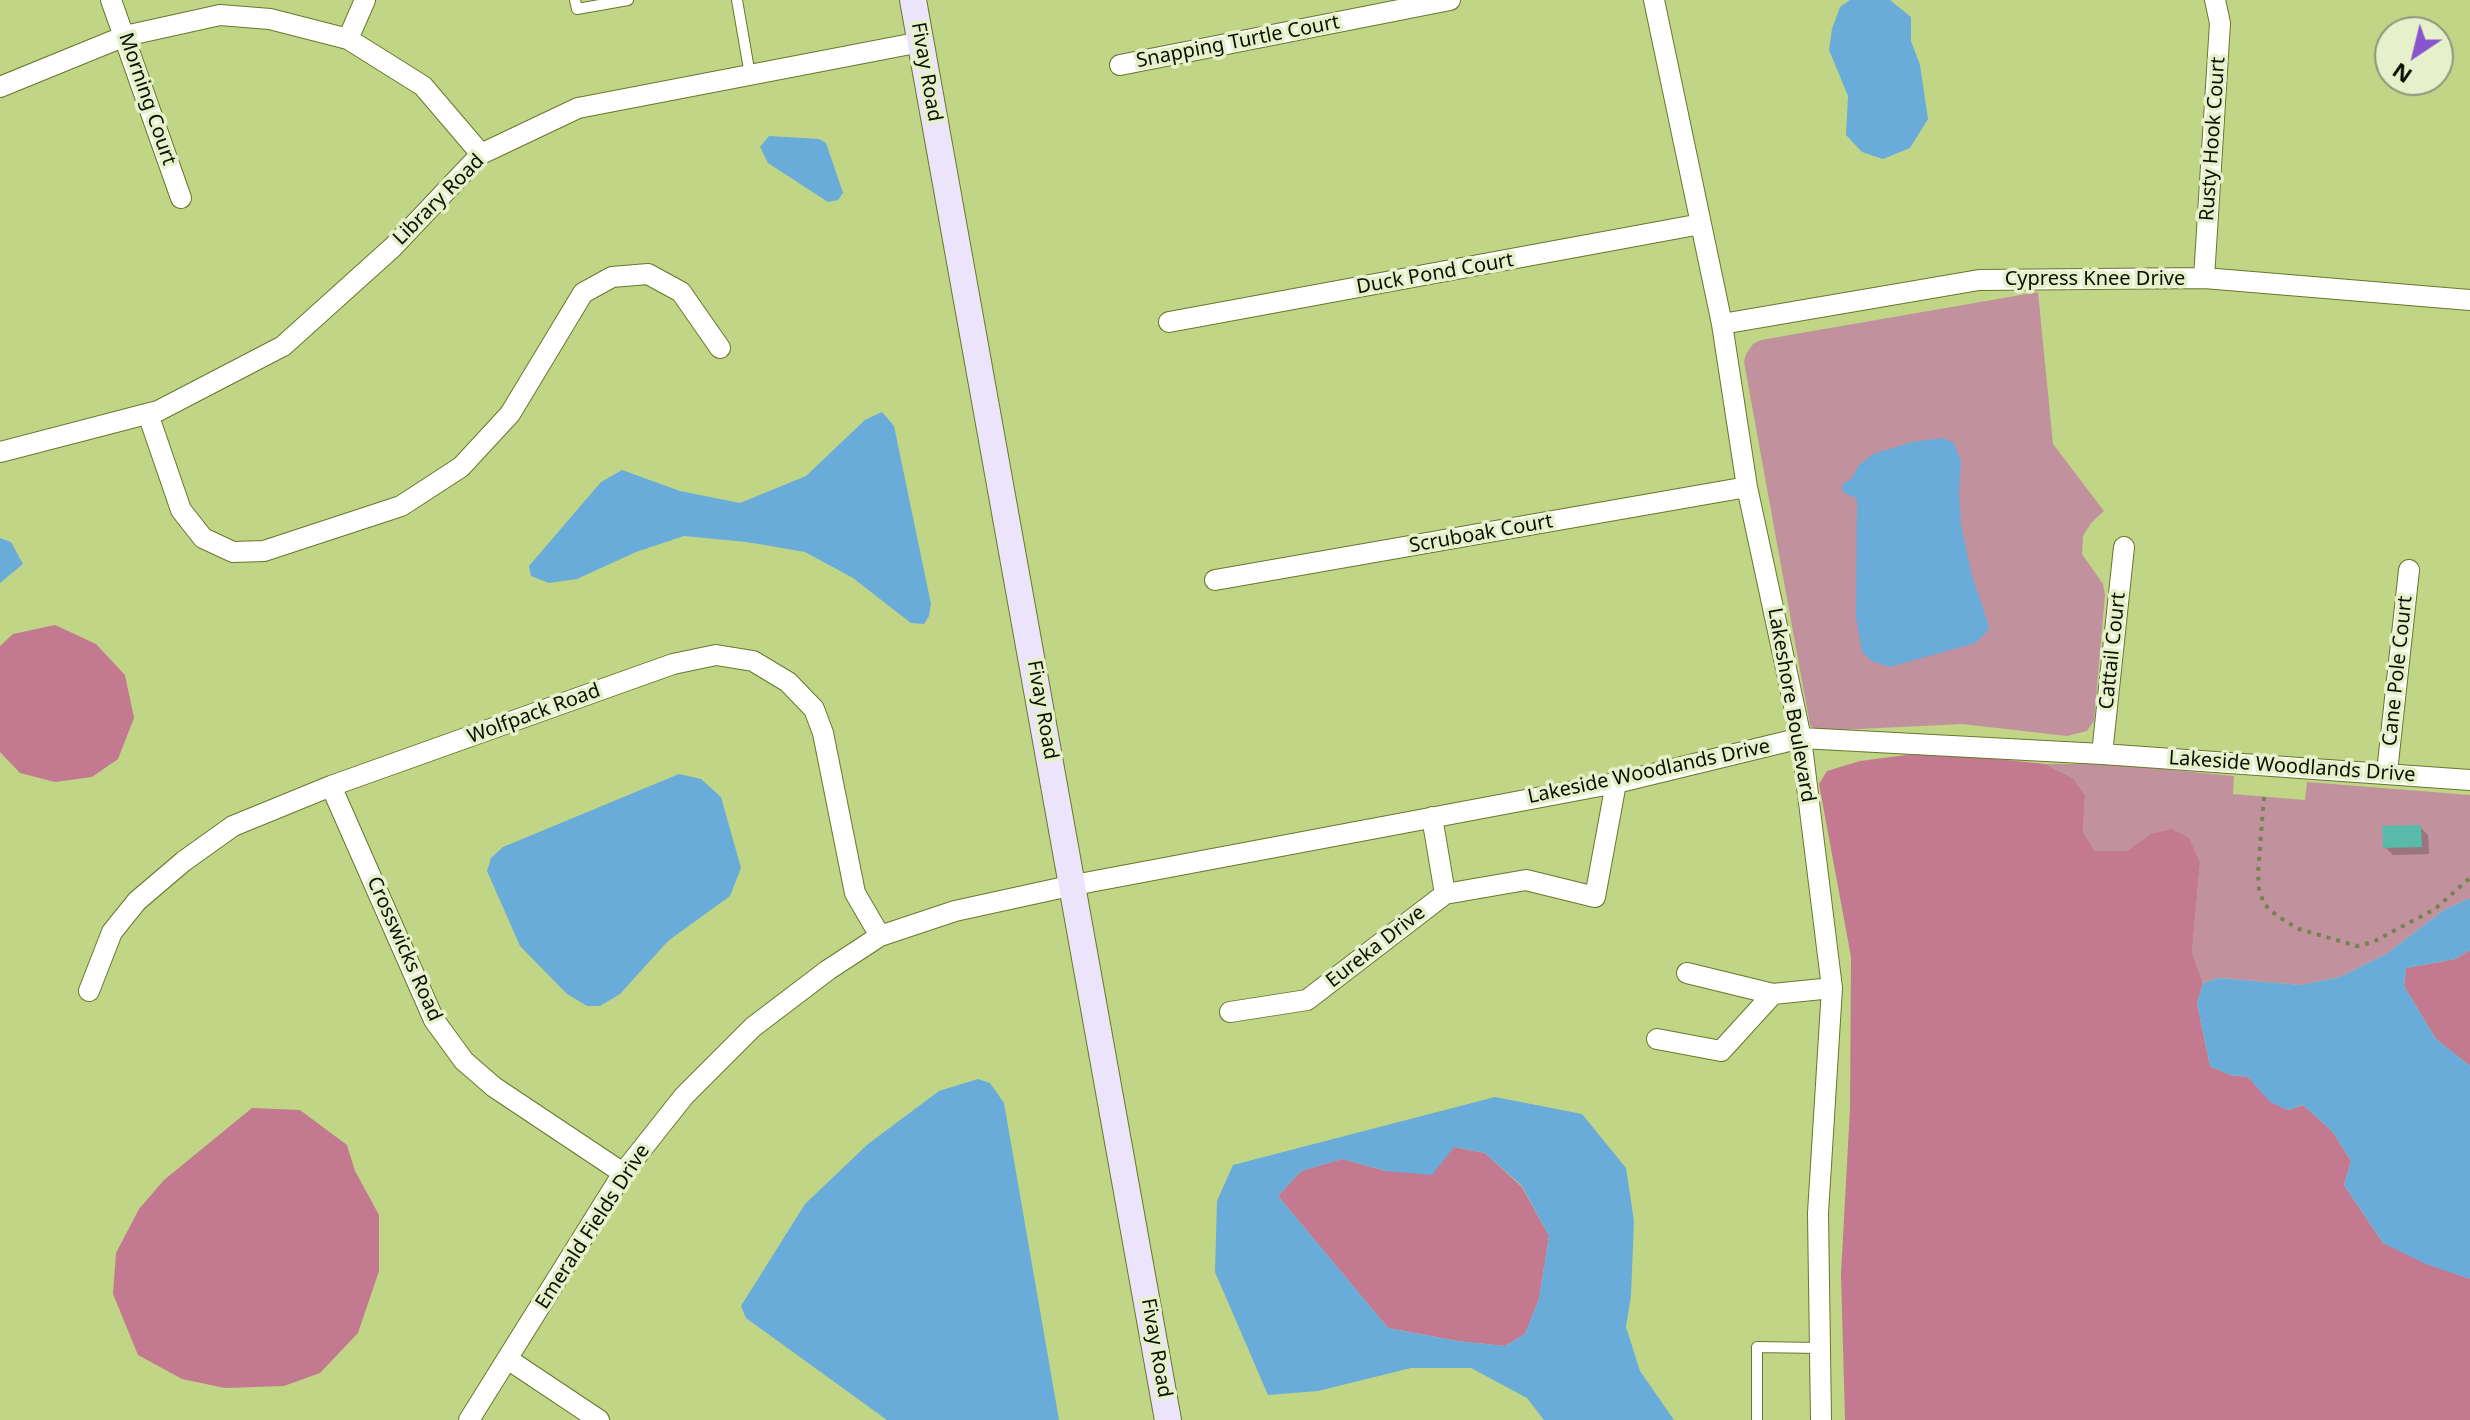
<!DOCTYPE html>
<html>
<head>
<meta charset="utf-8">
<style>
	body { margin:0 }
	#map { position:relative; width:2470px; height:1420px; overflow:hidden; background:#c1d587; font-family:"Noto Sans",sans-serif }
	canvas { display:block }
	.north { position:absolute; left:2374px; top:16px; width:80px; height:80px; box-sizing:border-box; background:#e6f1cb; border:2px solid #8e977a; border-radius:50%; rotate:215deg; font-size:22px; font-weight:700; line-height:32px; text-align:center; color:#0b1100 }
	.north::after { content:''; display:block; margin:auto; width:28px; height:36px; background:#8955cd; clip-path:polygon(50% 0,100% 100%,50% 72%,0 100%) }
</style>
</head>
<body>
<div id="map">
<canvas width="2470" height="1420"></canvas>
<div class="north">N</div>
</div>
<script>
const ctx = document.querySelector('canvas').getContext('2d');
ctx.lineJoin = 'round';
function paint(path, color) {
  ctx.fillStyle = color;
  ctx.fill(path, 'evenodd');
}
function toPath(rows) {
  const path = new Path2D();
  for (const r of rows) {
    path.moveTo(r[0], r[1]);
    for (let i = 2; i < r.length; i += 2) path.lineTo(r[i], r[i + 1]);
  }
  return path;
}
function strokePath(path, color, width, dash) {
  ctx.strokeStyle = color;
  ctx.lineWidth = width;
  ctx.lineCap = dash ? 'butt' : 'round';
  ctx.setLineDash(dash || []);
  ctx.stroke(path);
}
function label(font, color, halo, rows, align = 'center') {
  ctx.font = font + ' "Noto Sans",sans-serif';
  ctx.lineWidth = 7;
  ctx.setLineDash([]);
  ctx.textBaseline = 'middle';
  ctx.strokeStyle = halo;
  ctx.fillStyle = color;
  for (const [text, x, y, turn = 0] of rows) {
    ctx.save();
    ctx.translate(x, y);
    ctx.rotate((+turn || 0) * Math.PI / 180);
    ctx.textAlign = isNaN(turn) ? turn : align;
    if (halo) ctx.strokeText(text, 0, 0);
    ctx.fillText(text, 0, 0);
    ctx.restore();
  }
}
paint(toPath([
	[2038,292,2053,444,2104,511,2091,523,2083,536,2082,554,2103,584,2105,595,2094,721,2087,731,2067,736,1962,724,1818,731,1810,725,1744,362,1746,354,1753,344,1761,340],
	[2045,764,2108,764,2234,776,2233,794,2305,800,2307,782,2470,795,2470,898,2444,910,2386,954,2340,977,2301,985,2219,978,2203,983,2192,953,2200,863,2150,834,2127,851,2095,851,2083,832,2085,795,2073,778]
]), '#c1919e');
paint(toPath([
	[55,625,96,644,125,675,134,718,118,759,92,777,55,782,20,773,0,752,0,646,13,634],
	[1906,755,1959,755,2045,764,2073,778,2085,795,2083,832,2095,851,2127,851,2150,834,2172,829,2189,838,2200,863,2192,953,2203,983,2197,1003,2210,1066,2230,1075,2248,1077,2270,1101,2288,1110,2303,1105,2332,1131,2351,1161,2344,1185,2383,1243,2426,1263,2470,1279,2470,1420,1845,1420,1841,1274,1850,1108,1851,957,1819,784,1827,771,1860,761],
	[2470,950,2470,1066,2436,1039,2404,986,2406,968,2455,959],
	[252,1108,300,1110,347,1145,355,1171,379,1215,379,1271,358,1333,320,1373,284,1386,225,1388,182,1379,138,1355,113,1294,116,1253,139,1209,164,1180],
	[1454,1147,1485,1153,1522,1187,1549,1236,1539,1299,1525,1334,1505,1346,1457,1341,1388,1328,1278,1196,1301,1171,1342,1159,1386,1171]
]), '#c37990');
paint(toPath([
	[1850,0,1890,0,1911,17,1911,41,1920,65,1928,119,1910,148,1883,159,1862,152,1846,135,1848,96,1829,50,1832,29,1840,7],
	[769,136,819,139,826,143,843,193,838,200,828,202,768,163,760,147],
	[882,412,894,426,931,604,929,616,924,624,911,623,853,578,805,552,747,542,684,536,636,552,577,579,549,583,531,576,529,566,601,482,622,470,680,491,740,503,806,476,865,420],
	[1942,438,1953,442,1961,461,1959,491,1961,525,1971,572,1989,627,1986,633,1975,643,1890,667,1872,661,1862,652,1856,617,1857,499,1843,492,1842,485,1852,478,1859,465,1873,454,1912,442],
	[0,538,11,542,23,564,0,583],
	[679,774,701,779,721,797,741,868,730,896,668,941,620,994,600,1006,587,1006,567,994,520,946,487,871,491,858,503,847],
	[2470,898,2470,950,2455,959,2406,968,2404,986,2436,1039,2470,1066,2470,1279,2426,1264,2383,1243,2344,1185,2351,1161,2332,1131,2303,1105,2288,1110,2270,1102,2248,1077,2230,1075,2210,1066,2197,1003,2203,983,2219,978,2301,985,2340,977,2386,954,2444,910],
	[978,1079,990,1083,1004,1103,1059,1420,887,1420,746,1318,741,1306,805,1204,868,1144,939,1091],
	[1495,1097,1582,1114,1626,1168,1634,1221,1631,1295,1626,1327,1640,1371,1674,1420,1544,1420,1527,1398,1471,1368,1411,1368,1318,1391,1268,1395,1215,1272,1217,1201,1233,1165],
	[1454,1147,1485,1153,1522,1186,1549,1236,1539,1299,1525,1334,1505,1346,1457,1341,1388,1328,1278,1196,1301,1171,1342,1159,1386,1171,1432,1175]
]), '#69abd9');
paint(toPath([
	[2420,827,2428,835,2429,854,2393,855,2385,847]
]), '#0003');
paint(toPath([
	[2421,825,2422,847,2383,848,2382,826]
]), '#58baa9');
const lane = toPath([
	[575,0,577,9,628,0],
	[737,0,750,75],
	[1757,1420,1757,1347,1819,1348]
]);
const street = toPath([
	[111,0,181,198],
	[1654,0,1722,324,1747,487,1801,738,1832,988,1818,1213,1821,1420],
	[348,39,365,0],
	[1120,65,1450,0],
	[0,87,125,36,220,15,270,19,348,39,423,86,481,154],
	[2204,278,2220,23,2215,0],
	[1169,322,1701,224],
	[1722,324,1979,280,2204,278,2470,300],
	[148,414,181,510,203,538,233,552,264,551,401,506,461,467,510,414,583,293,612,277,648,274,681,292,720,348],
	[0,452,158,411,283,346,393,247,481,154,578,108,921,42],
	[1215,580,1747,487],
	[2102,754,2124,547],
	[2387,772,2409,570],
	[331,786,434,1020,464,1061,494,1087,623,1173],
	[1445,894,1526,880,1595,897,1616,783],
	[1687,973,1773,994,1832,988],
	[89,991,112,932,137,901,184,861,233,826,331,786,673,664,716,655,753,661,788,682,814,709,823,733,855,893,880,936],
	[1230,1012,1307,1000,1445,894,1432,817],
	[1657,1039,1721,1051,1773,994],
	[509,1360,599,1420],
	[469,1420,623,1173,684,1096,753,1027,828,970,880,936,955,911,1074,885,1616,783,1801,738,2102,754,2470,780]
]);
const secondary = toPath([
	[913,0,1168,1420]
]);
strokePath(lane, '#67782b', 12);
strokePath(street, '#67782b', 22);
strokePath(secondary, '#67782b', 28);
strokePath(toPath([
	[2264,797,2258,873,2259,889,2264,904,2277,916,2299,929,2357,946,2373,942,2435,909,2470,878]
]), '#75834e', 4, [4, 6]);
strokePath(lane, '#fff', 10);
strokePath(street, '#fff', 20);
strokePath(secondary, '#ece4fa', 26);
label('20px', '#0b1100', '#e6f1cb', [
	["Snapping Turtle Court",1238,42,-11],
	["Fivay Road",926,72,80],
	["Morning Court",147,99,71],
	["Rusty Hook Court",2213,139,-86],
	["Library Road",439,200,-45],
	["Duck Pond Court",1435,274,-10],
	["Cypress Knee Drive",2095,279],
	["Scruboak Court",1481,534,-10],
	["Cattail Court",2113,651,-84],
	["Cane Pole Court",2398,671,-84],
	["Lakeshore Boulevard",1791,705,80],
	["Fivay Road",1042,710,80],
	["Wolfpack Road",534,714,-20],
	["Lakeside Woodlands Drive",2292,767,4],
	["Lakeside Woodlands Drive",1649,772,-12],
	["Eureka Drive",1376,947,-38],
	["Crosswicks Road",404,949,66],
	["Emerald Fields Drive",593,1227,-57],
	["Fivay Road",1156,1348,80]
]);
</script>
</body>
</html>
